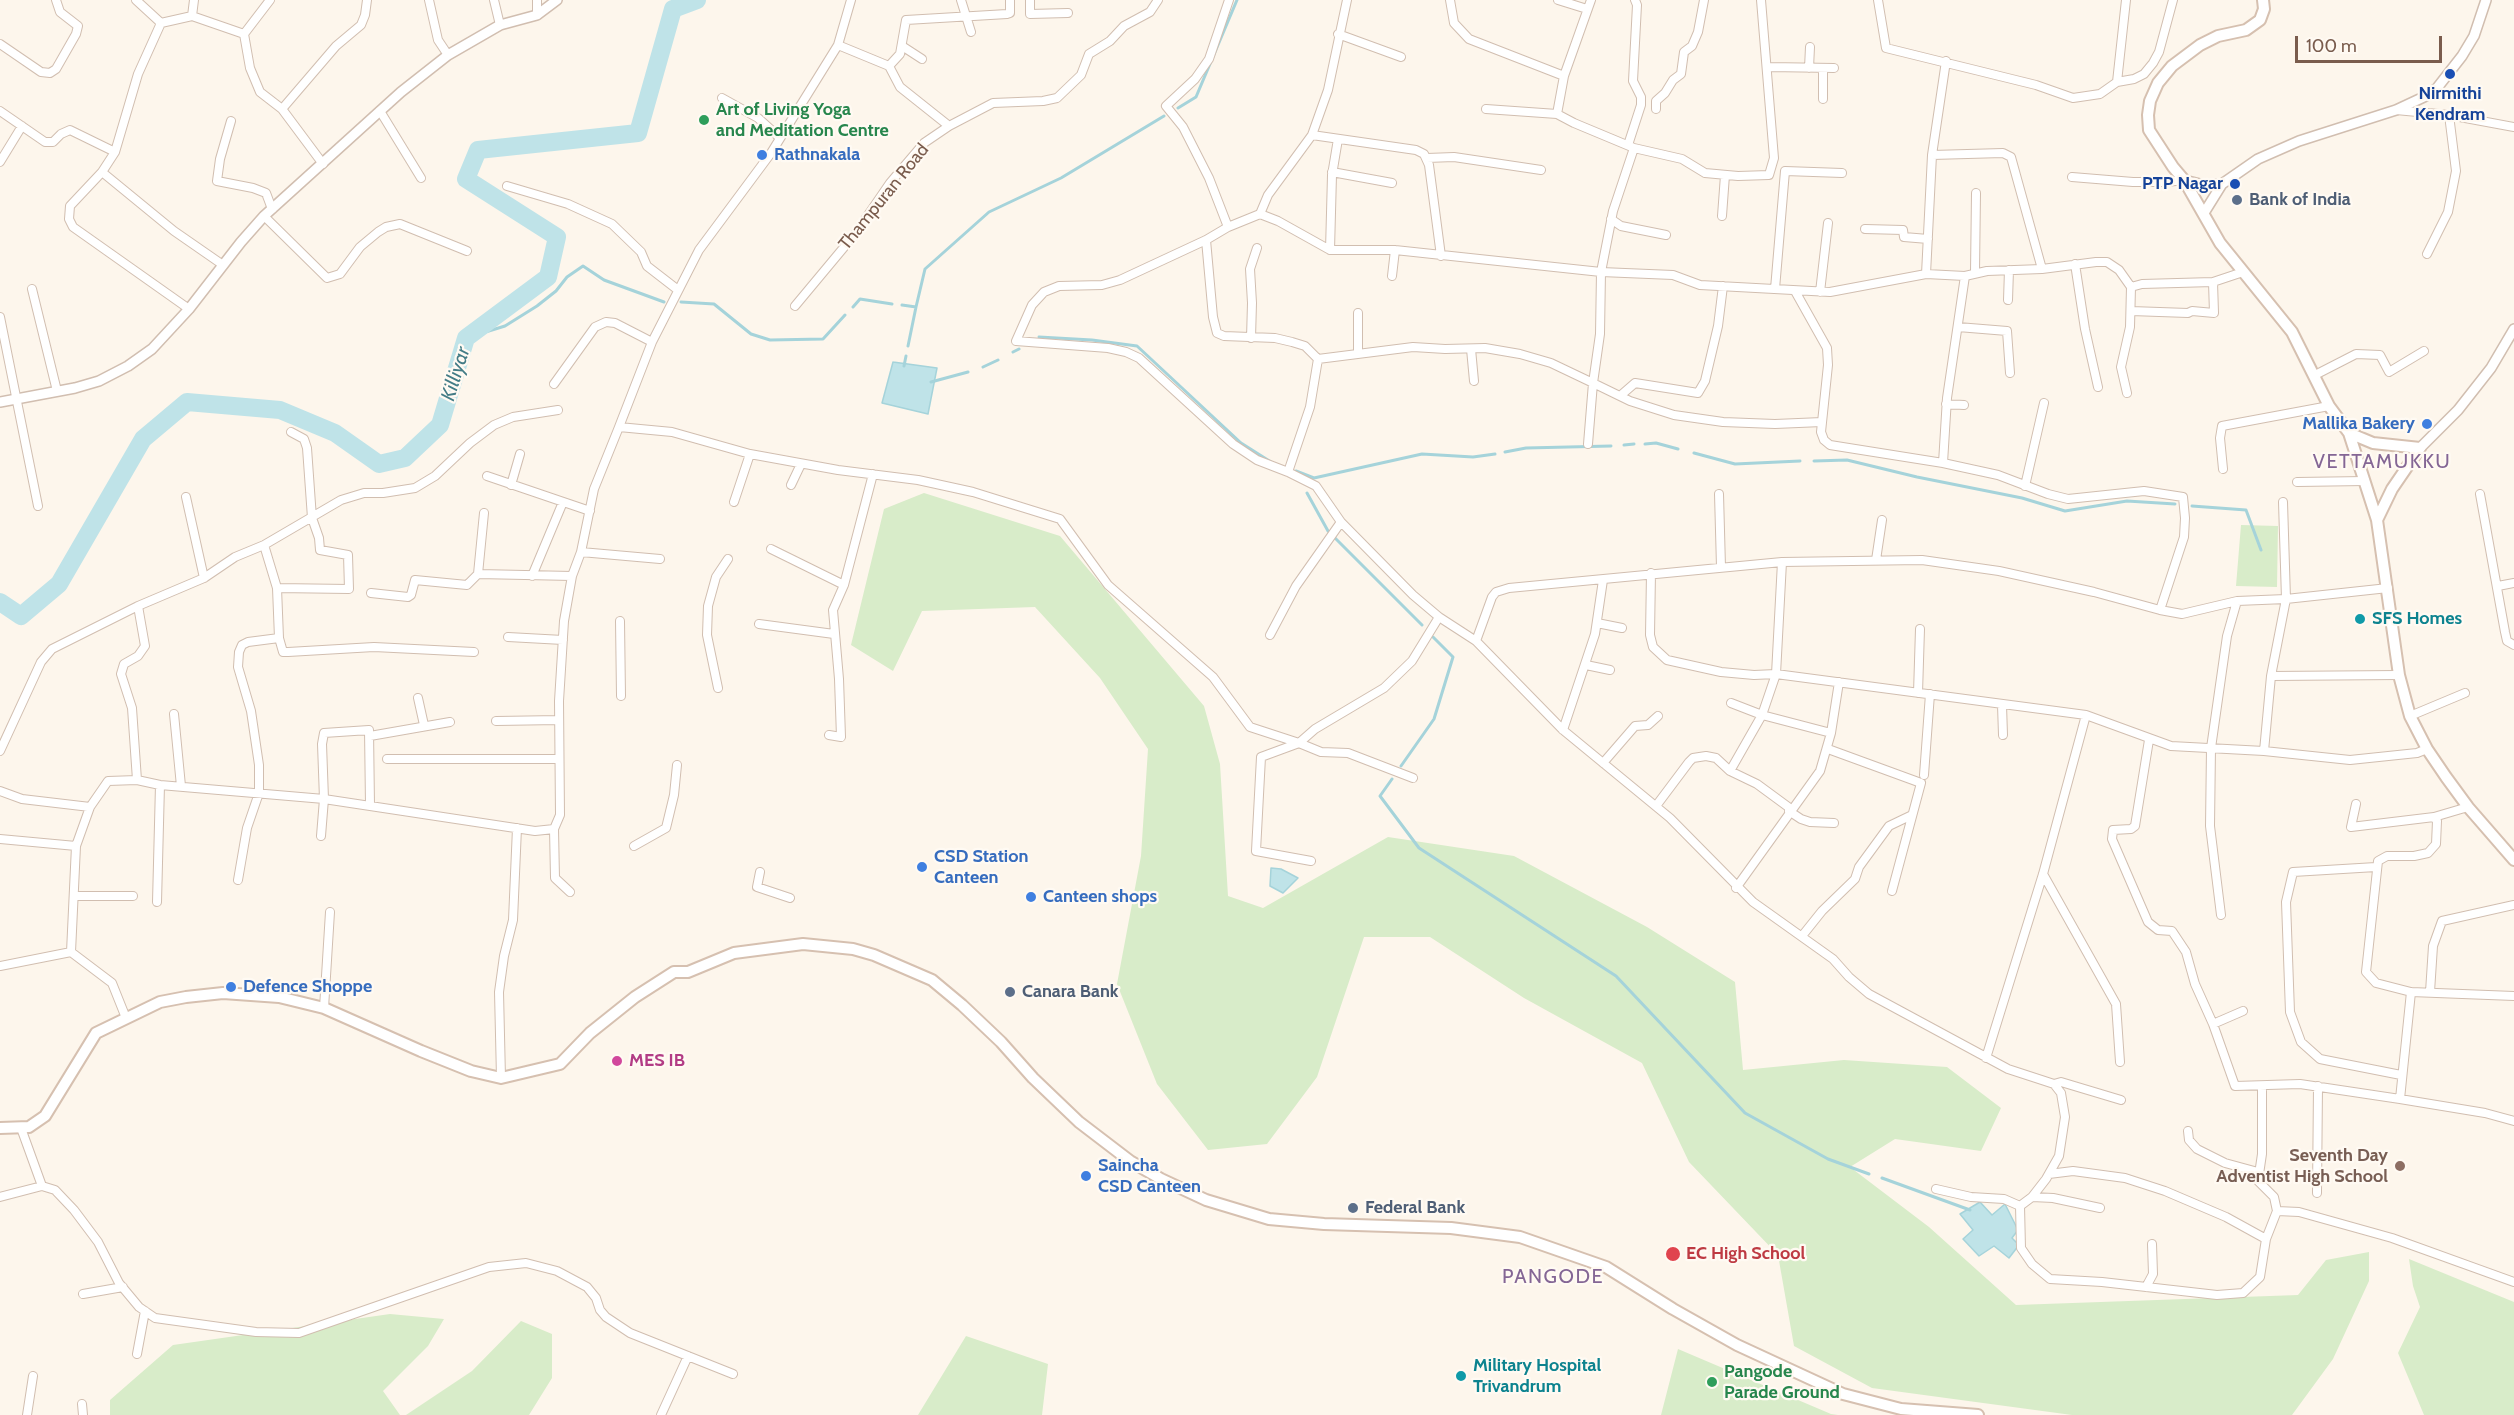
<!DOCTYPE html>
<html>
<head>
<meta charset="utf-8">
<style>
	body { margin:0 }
	#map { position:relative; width:2514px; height:1415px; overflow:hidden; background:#fdf6ec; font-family:Cabin,sans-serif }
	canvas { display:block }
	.scale { position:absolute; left:2295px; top:36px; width:147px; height:27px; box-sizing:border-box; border:3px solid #7a5c4d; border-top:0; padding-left:8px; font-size:18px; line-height:21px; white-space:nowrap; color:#7a5c4d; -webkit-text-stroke:4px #fffaf3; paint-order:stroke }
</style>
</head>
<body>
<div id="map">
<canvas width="2514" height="1415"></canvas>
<div class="scale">100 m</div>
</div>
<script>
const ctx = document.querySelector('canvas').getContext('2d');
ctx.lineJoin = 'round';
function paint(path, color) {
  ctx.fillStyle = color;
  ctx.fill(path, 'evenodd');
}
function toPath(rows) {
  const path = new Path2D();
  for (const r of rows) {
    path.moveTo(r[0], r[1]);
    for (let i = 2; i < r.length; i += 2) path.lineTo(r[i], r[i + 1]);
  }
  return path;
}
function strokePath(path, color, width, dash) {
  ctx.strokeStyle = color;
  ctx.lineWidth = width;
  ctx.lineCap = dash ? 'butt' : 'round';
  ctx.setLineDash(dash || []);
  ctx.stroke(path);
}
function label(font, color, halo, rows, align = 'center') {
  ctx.font = font + ' Cabin,sans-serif';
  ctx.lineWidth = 4.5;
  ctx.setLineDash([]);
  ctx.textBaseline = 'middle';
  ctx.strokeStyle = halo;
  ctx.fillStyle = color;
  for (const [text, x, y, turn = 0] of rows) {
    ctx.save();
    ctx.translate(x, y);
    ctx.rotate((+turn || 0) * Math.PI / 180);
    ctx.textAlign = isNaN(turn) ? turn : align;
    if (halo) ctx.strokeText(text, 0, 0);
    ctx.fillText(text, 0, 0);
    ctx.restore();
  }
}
paint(toPath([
	[924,493,1060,536,1204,706,1220,764,1228,896,1263,908,1388,837,1514,856,1647,927,1735,982,1743,1070,1844,1060,1947,1067,2001,1108,1981,1151,1895,1139,1850,1167,1929,1227,2016,1305,2298,1295,2326,1260,2369,1252,2369,1281,2333,1359,2292,1415,2072,1415,1872,1388,1794,1346,1778,1255,1689,1162,1642,1063,1524,998,1430,937,1364,937,1317,1077,1267,1144,1208,1150,1157,1084,1117,984,1141,856,1148,749,1100,678,1035,607,922,611,893,671,851,645,884,509],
	[2241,525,2278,526,2277,587,2236,586],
	[2409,1259,2514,1302,2514,1415,2424,1415,2398,1353,2420,1307,2413,1286],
	[390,1314,444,1319,428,1346,383,1391,400,1415,110,1415,110,1400,173,1345],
	[521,1321,552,1334,552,1378,529,1415,406,1415,472,1371],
	[966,1336,1048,1364,1042,1415,918,1415],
	[1678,1349,1831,1414,1838,1415,1661,1415]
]), '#d8ecc9');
const water = toPath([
	[893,362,937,368,928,414,882,403,893,362],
	[1271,868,1281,869,1298,878,1283,893,1270,886,1271,868],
	[1980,1202,1992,1215,2005,1204,2018,1230,2012,1238,2019,1245,2009,1258,1994,1246,1979,1256,1963,1239,1973,1230,1960,1214,1980,1202]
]);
paint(water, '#bfe3e8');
strokePath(water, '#a5d3da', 1.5);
strokePath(toPath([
	[1178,108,1196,97,1237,0],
	[681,302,714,304,751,334,770,340,823,339,845,315],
	[902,305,916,307,925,269,989,212,1061,178,1164,116],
	[853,307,860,299,892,304],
	[1039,337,1092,340,1137,346,1241,443,1271,462],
	[466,338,505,326,537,306,556,291,567,277,583,266,604,280,664,302],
	[908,346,916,307],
	[1013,352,1019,349],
	[904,366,906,356],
	[983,367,998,360],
	[931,382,968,372],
	[1645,444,1656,443,1678,449],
	[1624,445,1634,444],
	[1505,452,1526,448,1611,446],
	[1694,453,1735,464,1800,461],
	[1814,461,1847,460,1917,477,2022,498,2065,511,2127,501,2175,504],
	[1296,471,1314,478,1422,454,1473,457,1495,454],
	[1307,493,1328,531,1422,625],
	[2192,506,2246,510,2261,550],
	[1401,766,1434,719,1453,657,1433,637],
	[1392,779,1380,796,1419,848,1616,976,1745,1113,1828,1159,1869,1174],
	[1882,1178,1970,1210]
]), '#a5d3da', 3);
strokePath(toPath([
	[0,602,21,616,59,584,143,439,187,402,280,410,335,433,379,464,405,458,440,425,466,338,548,277,557,237,466,179,478,150,638,133,673,9,697,0]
]), '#bfe3e8', 18);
const minor = toPath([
	[136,0,161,23,192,16,244,34,250,68,260,92,282,109,323,164],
	[429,0,438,40,448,55],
	[494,0,500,25],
	[961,0,971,32],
	[1030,0,1030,14,1068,13],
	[1450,0,1454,23,1469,39,1564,76],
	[1558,0,1587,9],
	[1878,0,1886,48,2036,85,2073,98,2100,94,2117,82,2134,79,2144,74,2153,63,2159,52,2173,0],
	[537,15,537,0],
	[192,16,194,0],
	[161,23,138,74,115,152,102,172,174,231,223,265],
	[244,34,270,0],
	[1338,34,1401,57],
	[0,44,41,72,50,73,56,69,76,34,78,26,60,12,56,0],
	[838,45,889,66,900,87,949,126],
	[902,46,922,59],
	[889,66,900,54,906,20,1007,14,1010,13,1010,0],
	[1769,67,1834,68],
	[1809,68,1810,47],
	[1823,68,1823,99],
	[2117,82,2126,0],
	[722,98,758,118,780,138],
	[282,109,336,46,361,25,365,15,367,0],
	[1486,109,1557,114],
	[1656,109,1656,101,1665,93,1673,80,1681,74,1684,52,1692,46,1698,32,1704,0],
	[2396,110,2449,115,2514,127],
	[0,111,45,142,53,142,61,134,70,130,115,152],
	[380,111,421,178],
	[231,121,220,159,217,181,253,188,266,193,272,209],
	[1312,135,1416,150,1424,154,1429,165,1441,256],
	[1628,145,1641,105,1641,97,1633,81,1637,5,1635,0],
	[1634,148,1682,159,1705,173,1738,176,1769,175,1774,158,1761,0],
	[1932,155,2003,153,2011,157,2042,269],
	[1427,158,1454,157,1541,170],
	[0,162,22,126],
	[102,172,70,206,69,219,73,227,189,309],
	[1332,172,1392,183],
	[2072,177,2133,182,2167,182,2184,180],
	[507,186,568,204,612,224,641,252,647,266,678,290],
	[1260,214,1268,195,1312,135,1328,90,1347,0],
	[264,216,327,278,340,274,360,247,378,232,386,227,400,224,467,251],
	[1722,216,1725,175],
	[1611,219,1621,226,1666,235],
	[1228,227,1209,178,1183,127,1166,106,1195,79,1209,59,1229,0],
	[1865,229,1903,230,1904,237,1928,239],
	[1206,240,1213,317,1217,333,1224,336,1275,338,1292,342,1305,346,1318,359],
	[1330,250,1332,175,1338,139],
	[2427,254,2448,212,2456,171,2449,115],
	[2075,264,2085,329,2098,387],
	[1975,272,1976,193],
	[2243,272,2213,282,2142,284,2131,287,2119,270,2107,262,2096,262,2042,269,1987,271,1965,276,1926,274,1830,292,1700,285,1673,275,1601,272,1600,334,1593,383,1551,363,1520,354,1485,348,1445,349,1413,347,1318,359,1310,407,1288,472,1316,486,1341,522,1413,595,1439,617,1476,641,1563,730,1670,818,1753,902,1833,959,1849,977,1869,994,2008,1069,2054,1084,2061,1093,2065,1117,2059,1156,2046,1179,2032,1197,2020,1206,2021,1248,2032,1264,2050,1279,2102,1282,2217,1295,2243,1293,2260,1277,2266,1239,2277,1211,2299,1212,2392,1238,2514,1282],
	[1926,274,1932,155,1946,61],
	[1392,276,1395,250],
	[32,289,57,391],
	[1775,289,1785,171,1842,173],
	[1795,291,1827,348,1828,365,1821,432,1824,440,1830,445,1943,463,1998,475,2048,494,2068,499,2144,491,2183,497,2185,518,2184,537,2160,610,2182,614,2237,601,2286,599,2388,588],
	[1820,292,1828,223],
	[2008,300,2009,270],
	[795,306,855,234,890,183,924,143,949,126,993,103,1043,101,1057,98,1081,75,1089,54,1110,41,1124,26,1150,12,1158,0],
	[2131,311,2188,313,2192,311,2214,313,2213,282],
	[0,317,38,506],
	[1958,327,2007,331,2010,373],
	[1251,338,1252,303,1250,269,1257,248],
	[1471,349,1474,381],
	[1358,354,1358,313],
	[2315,375,2356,354,2380,355,2389,372,2424,351],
	[554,384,595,327,606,322,615,323,652,342],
	[2127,393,2121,367,2130,327,2131,287],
	[1620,396,1635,383,1698,393,1705,381,1718,326,1723,286],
	[1946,404,1964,405],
	[619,427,652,342,699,250,771,153,838,45,851,0],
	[1588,444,1593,383,1630,401,1674,415,1723,422,1775,424,1822,422],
	[1943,463,1947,398,1965,276],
	[2223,469,2220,438,2222,426,2329,406],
	[1288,472,1257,460,1233,444,1139,358,1126,352,1108,348,1016,341,1032,305,1044,292,1059,286,1102,285,1120,280,1206,240,1228,227,1260,214,1278,221,1330,250,1395,250,1601,272,1613,211,1634,148,1574,123,1557,114,1564,76,1591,0],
	[487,476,590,511],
	[2297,482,2365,481],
	[511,485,520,454],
	[791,485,801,464],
	[2025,486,2044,403],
	[1719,494,1721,567],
	[2480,494,2505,632,2507,641,2514,645],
	[186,497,204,578],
	[734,502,750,454],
	[264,545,277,588,279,638],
	[771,549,844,585,873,474],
	[581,552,660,559],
	[1876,560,1882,520],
	[1782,562,1776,674,2086,715,2171,746,2264,751,2350,760,2417,753,2427,749],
	[1651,573,1650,635,1653,647,1667,660,1721,672,1754,675,1776,674,1762,715,1730,771],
	[478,574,484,513],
	[532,576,563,502],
	[2498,586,2514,583],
	[277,588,349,589,348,555,320,550,319,538,312,518,307,448,304,439,291,432],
	[371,593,408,597,411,595,415,580,467,585,478,574,572,576],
	[620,621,621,696],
	[1597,623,1622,628],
	[759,624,834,634],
	[1270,635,1296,586,1341,522],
	[508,637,563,640],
	[1476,641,1492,597,1496,592,1509,588,1782,562,1922,560,1999,571,2094,592,2160,610],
	[1586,665,1610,670],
	[2271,676,2399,675],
	[718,688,707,635,708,606,716,577,728,559],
	[1918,693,1920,629],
	[418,698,424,725],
	[1731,703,1762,715,1831,733],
	[2002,705,2003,735],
	[174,714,181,786],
	[2410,716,2465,693],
	[496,721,559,720],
	[1563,730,1595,634,1603,580],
	[829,735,841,737,839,679,833,610,844,585],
	[370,736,450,722],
	[2149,740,2135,826,2131,829,2113,830,2112,839,2148,922,2158,930,2172,931,2186,952,2195,984,2213,1024,2235,1086,2300,1084,2400,1099],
	[1299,743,1261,757,1256,851,1311,861],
	[1828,749,1921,783,1892,891],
	[0,751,41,662,52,649,138,606,204,578,235,557,264,545,341,500,364,493,383,493,415,488,435,476,470,443,494,425,513,417,558,410],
	[2264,751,2271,676,2286,599,2283,502],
	[387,759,559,759],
	[1603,763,1635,726,1648,725,1658,716],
	[1924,775,1930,694],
	[1413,778,1348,753,1321,752,1299,743,1315,729,1384,688,1412,661,1439,617],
	[137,780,132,708,121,674,124,664,138,656,145,646,138,606],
	[0,791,22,799,90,807],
	[2356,804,2351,827,2434,817],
	[1656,806,1689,762,1693,758,1706,756,1716,758,1730,771,1757,784,1791,809],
	[2468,807,2434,817,2437,821,2436,844,2428,853,2414,856,2387,856,2378,861,2366,972,2376,983,2411,992,2514,996],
	[1789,811,1801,819,1810,822,1834,823],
	[554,829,555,878,570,892],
	[321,836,324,799,322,744,324,733,369,730,370,805],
	[0,839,76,846],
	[634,846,666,828,674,795,677,765],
	[2376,867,2293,872,2286,902,2290,1012,2301,1042,2320,1059,2401,1075],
	[760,872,757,887,790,898],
	[2043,874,2116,1004,2120,1062],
	[238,880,247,828,259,793,259,765,251,711,238,667,239,652,242,645,248,642,279,638,283,652,288,652,374,647,474,652],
	[1736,888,1820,771,1831,733,1839,682],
	[75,896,133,896],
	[157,902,160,785],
	[2221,915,2210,826,2211,748,2227,636,2237,601],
	[1802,936,1822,911,1855,879,1859,867,1889,826,1912,815],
	[71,952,112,983,126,1018],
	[0,966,71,952,76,846,90,807,108,781,137,780,160,785,324,799,535,831,554,829,560,815,559,701,564,621,572,576,581,552,594,489,619,427,672,432,750,454,838,470,918,480,973,492,1060,519,1108,585,1213,677,1250,727,1299,743],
	[2411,992,2400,1099,2485,1113,2514,1121],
	[2430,992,2433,946,2442,921,2514,905],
	[324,1008,330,912],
	[2213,1024,2243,1011],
	[1986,1058,2043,874,2086,715],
	[501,1078,499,992,504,956,513,920,517,828],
	[2054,1084,2061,1082,2121,1100],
	[2262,1086,2262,1154,2258,1181,2274,1197,2277,1211],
	[21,1128,42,1186],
	[2188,1131,2189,1140,2197,1149,2225,1163,2258,1172],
	[2049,1174,2073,1171,2125,1178,2165,1191,2226,1217,2266,1239],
	[1936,1189,1971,1197,2004,1199,2020,1206],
	[2317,1193,2318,1086],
	[0,1197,42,1186,55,1190,74,1210,98,1242,119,1283,139,1307,155,1318,256,1332,299,1333,489,1267,526,1263,557,1271,587,1287,596,1298,600,1310,606,1317,630,1333,733,1374],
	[2032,1197,2053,1198,2100,1208],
	[2146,1287,2153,1274,2152,1244],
	[83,1294,123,1287],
	[137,1354,145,1311],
	[82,1404,83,1415],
	[27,1415,33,1376],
	[661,1415,688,1356]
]);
const tertiary = toPath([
	[2184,180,2204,185,2222,184],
	[2204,213,2222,184,2258,159,2299,141,2396,110,2426,96,2437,88,2462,56,2474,36,2486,0],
	[0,402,75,388,99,381,128,366,152,349,189,309,241,242,264,216,401,92,448,55,500,25,537,15,557,0],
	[2420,448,2458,410,2491,368,2514,329]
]);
const secondary = toPath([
	[2263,0,2264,9,2260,20,2246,30,2218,36,2200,45,2172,66,2158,83,2150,101,2148,115,2149,130,2173,167,2184,180,2220,243,2292,332,2329,406,2349,433,2377,520,2399,675,2410,716,2427,749,2446,777,2468,807,2514,860],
	[2349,433,2373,443,2420,448],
	[2377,520,2392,489,2420,448],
	[0,1128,29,1127,45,1116,96,1033,160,1002,186,997,223,993,279,997,324,1008,421,1051,471,1071,501,1078,560,1064,590,1033,635,997,674,972,688,972,734,953,803,944,853,949,874,955,932,980,962,1005,1001,1042,1033,1078,1079,1122,1130,1161,1161,1179,1206,1200,1269,1219,1324,1224,1451,1228,1520,1237,1606,1267,1673,1309,1737,1345,1843,1394,1901,1409,1978,1415]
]);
strokePath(minor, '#d1beb0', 10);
strokePath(tertiary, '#d1beb0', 12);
strokePath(secondary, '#d6c0b0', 14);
strokePath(minor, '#fff', 8);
strokePath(tertiary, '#fff', 9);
strokePath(secondary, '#fff', 10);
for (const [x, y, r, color] of [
	[2450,74,6,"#1a4fb4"],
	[704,120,6,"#2e9e5b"],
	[762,155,6,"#3f7fe0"],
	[2235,184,6,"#1a4fb4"],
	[2237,200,6,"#5c6f8a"],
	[2427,424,6,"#3f7fe0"],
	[2360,619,6,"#0f9aa8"],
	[922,867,6,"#3f7fe0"],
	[1031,897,6,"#3f7fe0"],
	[231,987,6,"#3f7fe0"],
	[1010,992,6,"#5c6f8a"],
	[617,1061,6,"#d1479c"],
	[2400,1166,6,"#8d6e63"],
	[1086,1176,6,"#3f7fe0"],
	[1353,1208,6,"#5c6f8a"],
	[1673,1254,8,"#e0444e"],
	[1461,1376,6,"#0f9aa8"],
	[1712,1382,6,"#2e9e5b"]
]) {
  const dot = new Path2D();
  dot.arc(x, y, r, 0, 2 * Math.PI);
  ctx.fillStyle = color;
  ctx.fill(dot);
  strokePath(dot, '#fffaf3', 2);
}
label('bold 18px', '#164399', '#fffaf3', [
	["Nirmithi",2450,94],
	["Kendram",2450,115],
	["PTP Nagar",2223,184,"right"]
]);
label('bold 18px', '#27864d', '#fffaf3', [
	["Art of Living Yoga",716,110],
	["and Meditation Centre",716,131],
	["Pangode",1724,1372],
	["Parade Ground",1724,1393]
], 'left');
label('bold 18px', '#366cbe', '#fffaf3', [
	["Rathnakala",774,155],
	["Mallika Bakery",2415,424,"right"],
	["CSD Station",934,857],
	["Canteen",934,878],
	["Canteen shops",1043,897],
	["Defence Shoppe",243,987],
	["Saincha",1098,1166],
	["CSD Canteen",1098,1187]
], 'left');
label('18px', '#7a5c4d', '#fffaf3', [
	["Thampuran Road",884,197,-51]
]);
label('bold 18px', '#4e5e75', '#fffaf3', [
	["Bank of India",2249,200],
	["Canara Bank",1022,992],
	["Federal Bank",1365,1208]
], 'left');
label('bold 18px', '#0d838f', '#fffaf3', [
	["SFS Homes",2372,619],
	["Military Hospital",1473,1366],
	["Trivandrum",1473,1387]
], 'left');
label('bold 18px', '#b23c85', '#fffaf3', [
	["MES IB",629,1061]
], 'left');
label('bold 18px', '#785e54', '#fffaf3', [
	["Seventh Day",2388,1156],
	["Adventist High School",2388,1177]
], 'right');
label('bold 18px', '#be3a42', '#fffaf3', [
	["EC High School",1686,1254]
], 'left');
label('italic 20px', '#437c86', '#fffaf3', [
	["Killiyar",456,374,-73]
]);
ctx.letterSpacing = '1.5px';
label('20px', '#846695', '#fffaf3', [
	["VETTAMUKKU",2382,462],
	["PANGODE",1553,1277]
]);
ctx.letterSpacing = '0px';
</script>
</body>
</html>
